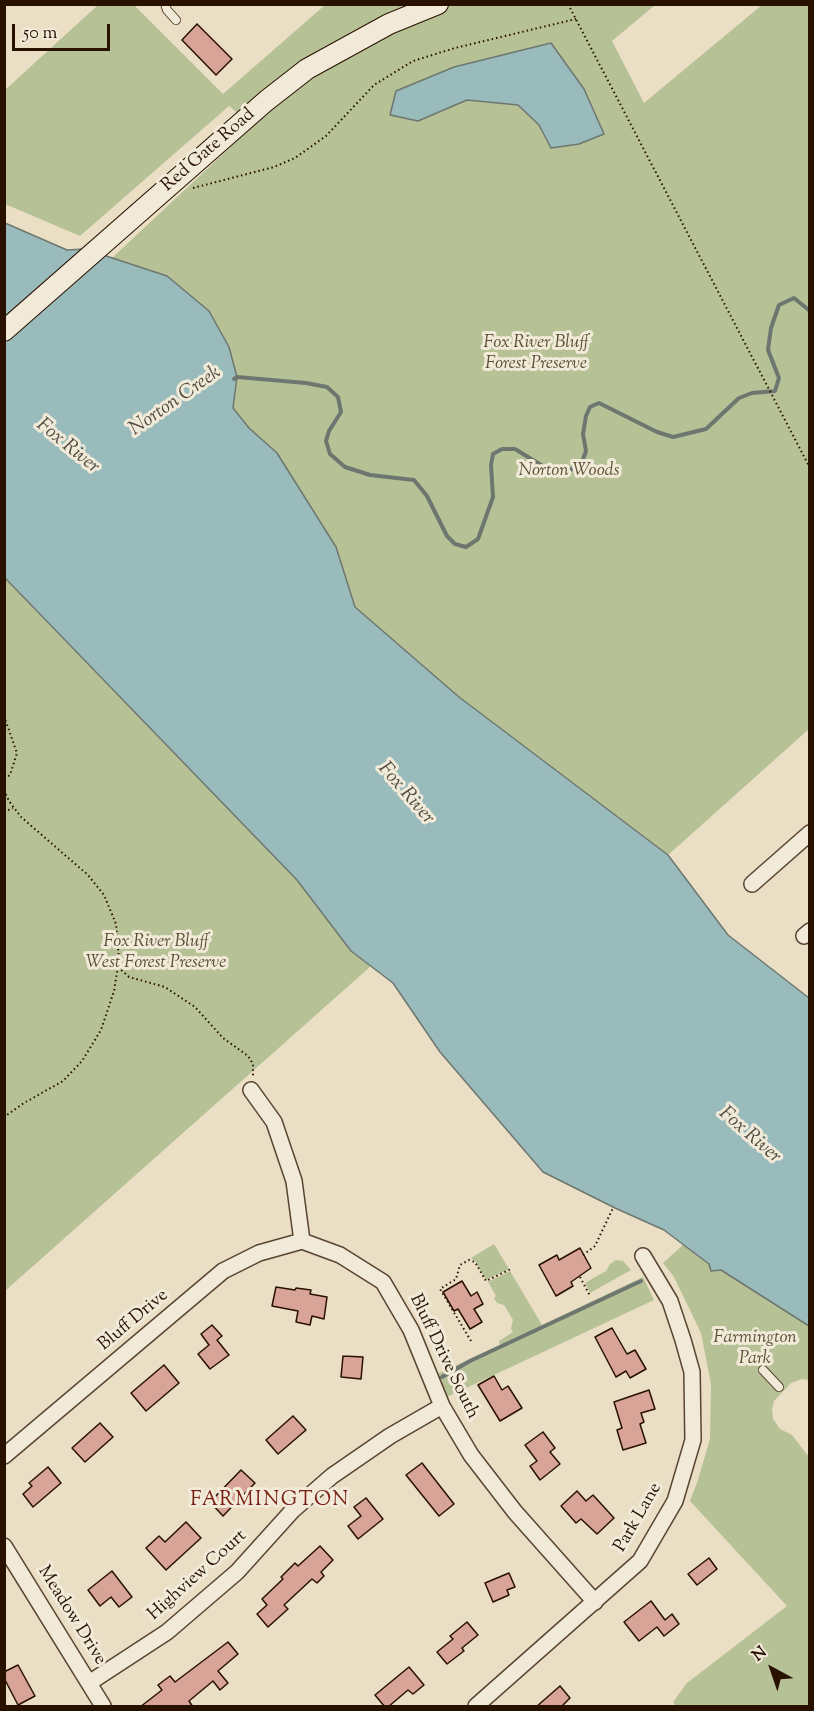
<!DOCTYPE html>
<html>
<head>
<meta charset="utf-8">
<style>
	body { margin:0 }
	#map { position:relative; width:814px; height:1711px; overflow:hidden; background:#eadec5; font-family:"Sorts Mill Goudy",serif }
	canvas { display:block }
	.frame { position:absolute; inset:0; border:6px solid #291100; pointer-events:none }
	.north { position:absolute; left:742px; top:1639px; width:60px; height:60px; -webkit-text-stroke:4px #f1ead9; paint-order:stroke; rotate:320deg; font-size:16px; font-weight:700; line-height:24px; text-align:center; color:#291100 }
	.north::after { content:''; display:block; margin:auto; width:21px; height:27px; background:#291100; clip-path:polygon(50% 0,100% 100%,50% 72%,0 100%) }
	.scale { position:absolute; left:12px; top:24px; width:98px; height:27px; box-sizing:border-box; border:3px solid #291100; border-top:0; padding-left:8px; font-size:18px; line-height:21px; white-space:nowrap; color:#291100; -webkit-text-stroke:4px #f1ead9; paint-order:stroke }
</style>
</head>
<body>
<div id="map">
<canvas width="814" height="1711"></canvas>
<div class="frame"></div>
<div class="north">N</div>
<div class="scale">50 m</div>
</div>
<script>
const ctx = document.querySelector('canvas').getContext('2d');
ctx.lineJoin = 'round';
function paint(path, color) {
  ctx.fillStyle = color;
  ctx.fill(path, 'evenodd');
}
function toPath(rows) {
  const path = new Path2D();
  for (const r of rows) {
    path.moveTo(r[0], r[1]);
    for (let i = 2; i < r.length; i += 2) path.lineTo(r[i], r[i + 1]);
  }
  return path;
}
function strokePath(path, color, width, dash) {
  ctx.strokeStyle = color;
  ctx.lineWidth = width;
  ctx.lineCap = dash ? 'butt' : 'round';
  ctx.setLineDash(dash || []);
  ctx.stroke(path);
}
function label(font, color, halo, rows, align = 'center') {
  ctx.font = font + ' "Sorts Mill Goudy",serif';
  ctx.lineWidth = 6;
  ctx.setLineDash([]);
  ctx.textBaseline = 'middle';
  ctx.strokeStyle = halo;
  ctx.fillStyle = color;
  for (const [text, x, y, turn = 0] of rows) {
    ctx.save();
    ctx.translate(x, y);
    ctx.rotate((+turn || 0) * Math.PI / 180);
    ctx.textAlign = isNaN(turn) ? turn : align;
    if (halo) ctx.strokeText(text, 0, 0);
    ctx.fillText(text, 0, 0);
    ctx.restore();
  }
}
paint(toPath([
	[98,5,134,5,223,94,325,5,655,5,612,41,644,103,762,5,809,5,809,729,668,855,459,697,355,607,336,547,277,453,249,428,233,407,237,377,229,347,167,276,112,258,253,126,229,106,80,236,5,204,5,90],
	[4,578,297,880,351,951,371,966,5,1291],
	[494,1244,509,1269,486,1280,475,1261,471,1258],
	[684,1244,709,1264,711,1271,721,1270,809,1326,809,1380,802,1379,791,1383,774,1401,772,1409,773,1419,780,1429,792,1435,809,1457,809,1706,676,1706,673,1702,687,1683,787,1606,690,1501,698,1480,710,1439,711,1384,701,1333,674,1277,663,1263],
	[616,1260,623,1261,631,1270,590,1293,585,1283,606,1271,610,1264],
	[510,1271,542,1325,643,1277,654,1300,447,1397,437,1374,500,1345,499,1341,513,1332,511,1329,513,1320,504,1305,497,1303,494,1298,496,1296,488,1282]
]), '#b6c195');
const water = toPath([
	[551,43,584,89,604,134,579,144,551,148,539,125,518,105,467,100,418,121,390,115,396,91,454,67,551,43],
	[5,223,67,250,85,249,167,276,209,311,229,347,237,377,233,408,249,428,277,453,336,547,355,607,459,697,668,855,728,935,809,998,809,1326,721,1270,711,1271,709,1264,664,1230,615,1208,543,1172,440,1052,393,983,351,951,297,880,5,578,5,223]
]);
paint(water, '#9abbbb');
strokePath(water, '#6d7770', 1.5);
strokePath(toPath([
	[234,379,237,377,306,383,327,387,338,397,341,412,329,431,326,441,330,454,345,467,370,475,414,480,427,496,447,536,455,544,466,547,478,539,493,497,491,465,493,454,502,449,515,449,546,468,563,475,582,462,586,451,583,434,586,416,590,407,599,403,657,432,673,437,706,429,739,398,752,393,775,391,779,378,768,350,771,328,779,305,794,298,810,311],
	[442,1377,470,1361,641,1281]
]), '#6d7770', 4);
const building = toPath([
	[197,24,232,59,216,75,182,40,197,24],
	[580,1248,591,1268,571,1282,573,1286,556,1296,539,1265,557,1255,559,1260,580,1248],
	[462,1281,471,1296,477,1292,483,1304,474,1309,482,1322,470,1329,458,1309,454,1311,443,1292,462,1281],
	[276,1287,295,1290,296,1288,311,1290,310,1294,327,1297,324,1319,312,1316,310,1325,296,1322,298,1311,272,1306,276,1287],
	[212,1325,222,1336,217,1340,229,1355,210,1369,198,1354,209,1345,201,1334,212,1325],
	[612,1328,627,1354,635,1350,646,1369,630,1378,626,1371,616,1377,595,1337,612,1328],
	[343,1356,363,1357,361,1379,341,1377,343,1356],
	[164,1365,179,1383,146,1411,131,1393,164,1365],
	[494,1376,502,1390,508,1386,522,1408,500,1421,478,1385,494,1376],
	[649,1390,655,1409,641,1413,644,1422,640,1424,646,1443,623,1450,617,1430,622,1428,614,1402,649,1390],
	[293,1416,306,1430,278,1454,266,1440,293,1416],
	[100,1423,113,1437,85,1462,72,1448,100,1423],
	[543,1432,555,1448,550,1452,560,1464,540,1480,530,1466,537,1461,525,1445,543,1432],
	[422,1463,454,1504,439,1516,406,1475,422,1463],
	[48,1467,61,1483,33,1507,23,1494,32,1486,29,1483,48,1467],
	[241,1470,255,1483,223,1516,210,1502,241,1470],
	[577,1491,586,1501,593,1495,614,1518,597,1534,581,1519,576,1523,561,1506,577,1491],
	[366,1498,383,1519,358,1539,348,1526,361,1516,354,1507,366,1498],
	[186,1522,201,1538,166,1570,146,1548,159,1536,165,1542,186,1522],
	[320,1546,333,1560,321,1572,324,1576,317,1583,312,1579,284,1605,288,1609,268,1627,257,1614,267,1605,262,1599,283,1579,281,1577,295,1563,298,1566,320,1546],
	[709,1558,717,1569,697,1585,688,1574,709,1558],
	[112,1571,132,1597,119,1607,111,1597,100,1606,88,1590,112,1571],
	[509,1573,515,1587,507,1590,509,1595,493,1602,485,1583,509,1573],
	[651,1601,665,1620,672,1614,679,1624,664,1636,657,1627,639,1641,624,1622,651,1601],
	[467,1622,478,1635,462,1648,464,1651,447,1664,437,1652,453,1639,450,1636,467,1622],
	[228,1642,238,1654,218,1671,228,1683,220,1690,213,1681,189,1701,193,1707,140,1707,162,1690,158,1685,170,1676,175,1682,228,1642],
	[18,1665,35,1696,18,1705,4,1678,4,1672,18,1665],
	[409,1667,424,1685,413,1694,408,1690,388,1707,385,1707,375,1695,409,1667],
	[560,1686,570,1698,561,1707,536,1707,560,1686]
]);
paint(building, '#d8a497');
strokePath(building, '#291100', 1.5);
const lane = toPath([
	[165,4,167,10,176,20],
	[763,1370,779,1387]
]);
const street = toPath([
	[752,884,810,833],
	[804,936,810,931],
	[251,1090,274,1122,294,1181,302,1241],
	[302,1241,340,1255,383,1282,411,1330,442,1406,471,1455,515,1512,595,1602],
	[4,1456,223,1271,259,1253,302,1241],
	[4,1546,103,1706],
	[89,1683,167,1632,237,1572,293,1510,332,1476,390,1436,442,1406],
	[476,1706,640,1561,675,1501,693,1440,692,1372,683,1340,670,1301,643,1256]
]);
const secondary = toPath([
	[4,331,266,101,307,69,389,24,438,4]
]);
strokePath(lane, '#594431', 10);
strokePath(street, '#594431', 18);
strokePath(secondary, '#291100', 22);
strokePath(toPath([
	[568,4,810,468],
	[193,188,274,167,295,158,326,136,374,85,413,61,455,48,576,19],
	[4,716,17,753,10,775,4,779],
	[4,790,9,801,21,817,88,875,104,895,116,924,119,960,114,991,101,1030,82,1061,63,1081,24,1103,4,1117],
	[4,812,13,808],
	[118,967,129,977,165,987,195,1007,223,1038,248,1056,253,1064,253,1076],
	[583,1255,595,1246,613,1208],
	[580,1277,590,1296],
	[471,1341,440,1289,456,1279,460,1265,469,1260,475,1262,486,1281,511,1269]
]), '#291100', 2, [1.5, 3]);
strokePath(lane, '#f1ead9', 8);
strokePath(street, '#f1ead9', 15);
strokePath(secondary, '#f1ead9', 20);
label('18px', '#291100', '#f1ead9', [
	["Red Gate Road",209,151,-41],
	["Bluff Drive",134,1321,-40],
	["Bluff Drive South",443,1357,64],
	["Park Lane",639,1518,-60],
	["Highview Court",198,1576,-42],
	["Meadow Drive",71,1616,58]
]);
label('italic 18px', '#5a4f34', '#f1ead9', [
	["Fox River Bluff",536,344],
	["Forest Preserve",536,365],
	["Norton Woods",569,472],
	["Fox River Bluff",156,943],
	["West Forest Preserve",156,964],
	["Farmington",755,1339],
	["Park",755,1360]
]);
label('italic 20px', '#514c41', '#f1ead9', [
	["Norton Creek",176,402,-35],
	["Fox River",67,447,39],
	["Fox River",405,794,49],
	["Fox River",749,1136,41]
]);
ctx.letterSpacing = '1.5px';
label('20px', '#7a1f14', '#f1ead9', [
	["FARMINGTON",270,1502]
]);
ctx.letterSpacing = '0px';
</script>
</body>
</html>
